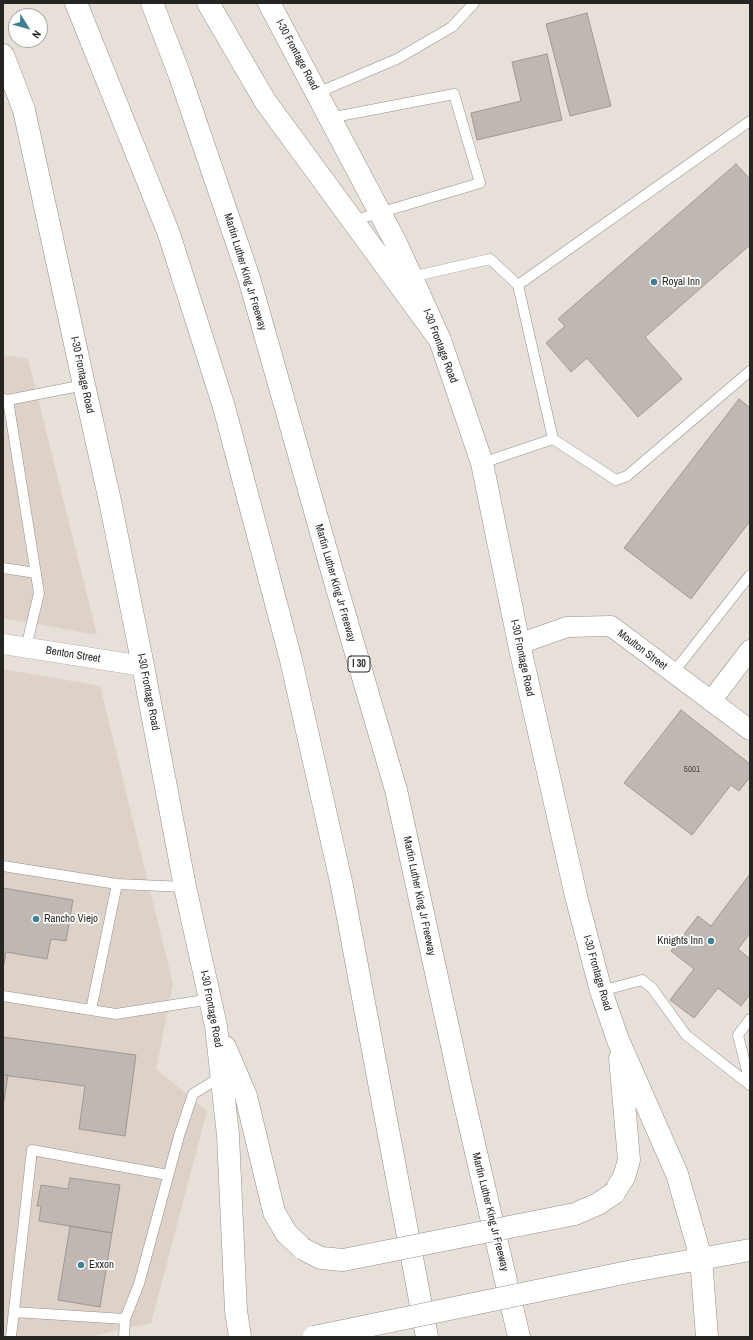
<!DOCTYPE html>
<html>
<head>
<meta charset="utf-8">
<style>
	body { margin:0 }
	#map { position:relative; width:753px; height:1340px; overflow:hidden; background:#e6e0d9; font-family:"Archivo Narrow",sans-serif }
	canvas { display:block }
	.frame { position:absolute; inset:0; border:4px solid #272522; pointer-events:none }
	.north { position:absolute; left:8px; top:8px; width:40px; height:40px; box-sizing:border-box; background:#fff; border:1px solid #a9a8a7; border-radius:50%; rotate:127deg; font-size:11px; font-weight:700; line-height:16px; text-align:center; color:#272522 }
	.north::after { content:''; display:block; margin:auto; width:14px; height:18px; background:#3f8193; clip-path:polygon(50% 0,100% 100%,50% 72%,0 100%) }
</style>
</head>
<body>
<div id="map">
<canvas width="753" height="1340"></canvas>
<div class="frame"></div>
<div class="north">N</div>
</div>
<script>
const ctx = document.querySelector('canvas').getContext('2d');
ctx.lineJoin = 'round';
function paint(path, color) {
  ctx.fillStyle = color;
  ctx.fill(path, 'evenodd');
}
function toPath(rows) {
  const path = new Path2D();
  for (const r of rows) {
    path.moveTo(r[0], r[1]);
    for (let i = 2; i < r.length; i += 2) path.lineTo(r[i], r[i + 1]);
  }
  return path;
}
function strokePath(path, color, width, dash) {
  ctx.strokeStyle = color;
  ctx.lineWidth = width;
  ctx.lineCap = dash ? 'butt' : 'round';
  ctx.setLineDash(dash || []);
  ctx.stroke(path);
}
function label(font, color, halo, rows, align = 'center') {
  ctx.font = font + ' "Archivo Narrow",sans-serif';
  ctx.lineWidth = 3.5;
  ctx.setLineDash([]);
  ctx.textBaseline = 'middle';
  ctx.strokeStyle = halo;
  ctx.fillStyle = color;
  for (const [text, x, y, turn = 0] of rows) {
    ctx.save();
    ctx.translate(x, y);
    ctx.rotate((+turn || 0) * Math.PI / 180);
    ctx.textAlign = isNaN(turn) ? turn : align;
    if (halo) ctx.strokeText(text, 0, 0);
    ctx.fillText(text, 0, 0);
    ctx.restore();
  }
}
paint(toPath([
	[3,355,28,359,97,635,3,618],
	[3,669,100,686,173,984,156,1069,207,1111,151,1323,88,1337,3,1337]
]), '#ded1c7');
const building = toPath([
	[587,13,611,106,570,116,546,24,587,13],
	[547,54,562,120,477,140,471,113,521,101,512,62,547,54],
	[736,164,750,179,750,245,645,337,682,379,638,417,587,358,571,372,546,343,565,326,558,319,736,164],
	[739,399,750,408,750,521,691,599,624,548,739,399],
	[681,710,750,764,750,777,739,791,731,785,692,835,624,783,681,710],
	[750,874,750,933,738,949,750,959,750,994,741,1006,718,988,694,1018,670,1000,694,969,671,951,698,916,711,926,750,874],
	[3,888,73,900,66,941,51,939,47,959,6,952,4,964,3,964,3,888],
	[3,1037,136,1055,125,1136,79,1129,85,1086,3,1075,3,1037],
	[3,1075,8,1075,3,1107,3,1075],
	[70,1178,120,1185,112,1233,39,1221,41,1206,37,1206,41,1185,68,1189,70,1178],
	[70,1226,112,1233,100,1307,58,1300,70,1226]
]);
paint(building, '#bfb8b2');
strokePath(building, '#9f9993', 1);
const service = toPath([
	[317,93,397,59,452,27,474,3],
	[329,118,454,94,480,183,352,221],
	[411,277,490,259,518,285,750,121],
	[518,285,553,439],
	[3,399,8,400,84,385],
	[8,400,39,593,26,648],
	[482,463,553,439,616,480,627,476,750,371],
	[3,568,36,573],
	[673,673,750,575],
	[3,866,117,884,185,887],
	[601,991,642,980,652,988,686,1035,750,1085],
	[3,996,116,1014,211,999],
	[91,1010,117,884],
	[750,1019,738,1035,750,1083],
	[14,1312,125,1319],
	[11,1337,32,1150,168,1175],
	[124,1337,125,1319,139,1284,179,1136,193,1094,222,1076]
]);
const minor = toPath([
	[3,644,143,666],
	[519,644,567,627,611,626,750,730],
	[711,701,750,650]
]);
const secondary = toPath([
	[269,3,396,243,440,340,482,463,519,644,576,896,601,991,618,1040,677,1174,701,1258,707,1337],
	[3,55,24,110,84,385,110,501,143,666,185,887,216,1026,228,1135,236,1311,240,1337],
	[225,1047,246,1096,274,1212,286,1233,303,1249],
	[614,1193,624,1177,629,1160,620,1058]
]);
const primary = toPath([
	[633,1271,750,1250]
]);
const motorway = toPath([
	[76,3,169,234,224,407,291,660,342,886,427,1337],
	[152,3,180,76,249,278,332,571,396,790,465,1105,519,1337],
	[208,3,265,101,440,340]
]);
strokePath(service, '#958f89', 11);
strokePath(minor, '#958f89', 21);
strokePath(secondary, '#958f89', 23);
strokePath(primary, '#958f89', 23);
strokePath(motorway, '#958f89', 23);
strokePath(service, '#fff', 10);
strokePath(minor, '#fff', 20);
strokePath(secondary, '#fff', 22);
strokePath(primary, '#fff', 22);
strokePath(motorway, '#fff', 22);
const secondaryBridge = toPath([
	[303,1249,321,1258,343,1260,575,1214,598,1204,614,1193]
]);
const primaryBridge = toPath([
	[314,1337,633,1271]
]);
strokePath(secondaryBridge, '#958f89', 23, []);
strokePath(primaryBridge, '#958f89', 23, []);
strokePath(secondaryBridge, '#fff', 22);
strokePath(primaryBridge, '#fff', 22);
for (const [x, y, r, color] of [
	[654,282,4,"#3f8193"],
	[36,919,4,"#3f8193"],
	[711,941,4,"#3f8193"],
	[81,1265,4,"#3f8193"]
]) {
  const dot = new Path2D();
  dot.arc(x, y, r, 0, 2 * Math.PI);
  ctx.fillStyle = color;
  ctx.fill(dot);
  strokePath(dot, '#fff', 1.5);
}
label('9px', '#4d4a46', null, [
	["5001",692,770]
]);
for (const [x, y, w] of [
	[359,664,22]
]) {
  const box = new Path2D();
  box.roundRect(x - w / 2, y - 8, w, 16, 3);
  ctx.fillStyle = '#fff';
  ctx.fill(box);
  strokePath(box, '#272522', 1);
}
label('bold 10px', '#272522', null, [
	["I 30",359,664]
]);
label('11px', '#272522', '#fff', [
	["I-30 Frontage Road",297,55,62],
	["Martin Luther King Jr Freeway",245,272,73],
	["I-30 Frontage Road",440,346,69],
	["I-30 Frontage Road",82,375,78],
	["Martin Luther King Jr Freeway",335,583,74],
	["Moulton Street",642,650,37],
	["Benton Street",73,655,9],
	["I-30 Frontage Road",522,658,78],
	["I-30 Frontage Road",148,692,79],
	["Martin Luther King Jr Freeway",419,896,78],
	["I-30 Frontage Road",597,973,74],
	["I-30 Frontage Road",211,1009,79],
	["Martin Luther King Jr Freeway",490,1212,76]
]);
label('11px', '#272522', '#fff', [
	["Royal Inn",662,282],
	["Rancho Viejo",44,919],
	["Knights Inn",703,941,"right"],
	["Exxon",89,1265]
], 'left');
</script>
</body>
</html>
